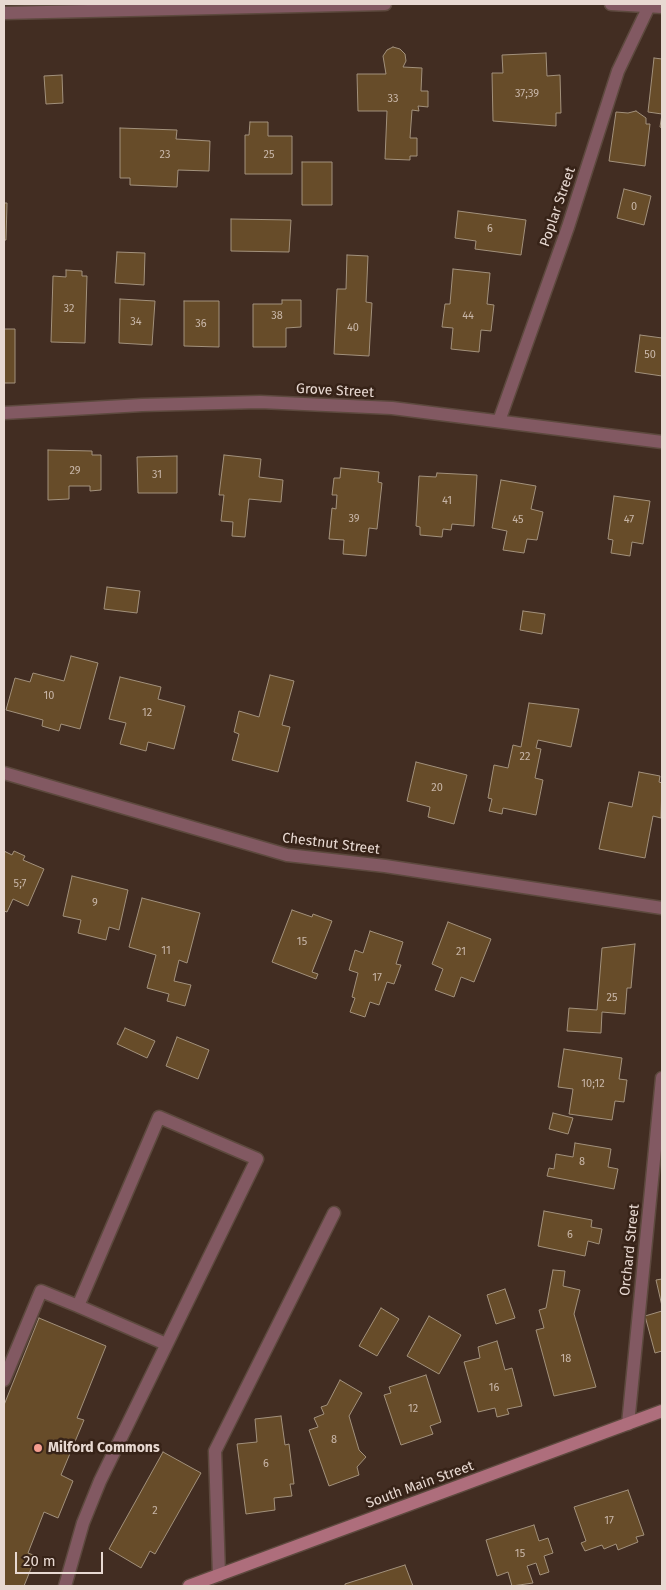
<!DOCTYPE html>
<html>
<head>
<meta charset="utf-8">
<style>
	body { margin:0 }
	#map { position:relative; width:666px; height:1590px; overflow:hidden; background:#422d22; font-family:"Fira Sans",sans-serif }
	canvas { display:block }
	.frame { position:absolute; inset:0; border:5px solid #e8d9d2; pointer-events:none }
	.scale { position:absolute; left:15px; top:1552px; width:88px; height:22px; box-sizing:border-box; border:2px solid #e8d9d2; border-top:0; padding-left:6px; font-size:15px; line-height:18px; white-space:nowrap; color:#e8d9d2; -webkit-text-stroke:4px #372318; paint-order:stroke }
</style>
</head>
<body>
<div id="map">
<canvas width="666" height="1590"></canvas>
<div class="frame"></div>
<div class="scale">20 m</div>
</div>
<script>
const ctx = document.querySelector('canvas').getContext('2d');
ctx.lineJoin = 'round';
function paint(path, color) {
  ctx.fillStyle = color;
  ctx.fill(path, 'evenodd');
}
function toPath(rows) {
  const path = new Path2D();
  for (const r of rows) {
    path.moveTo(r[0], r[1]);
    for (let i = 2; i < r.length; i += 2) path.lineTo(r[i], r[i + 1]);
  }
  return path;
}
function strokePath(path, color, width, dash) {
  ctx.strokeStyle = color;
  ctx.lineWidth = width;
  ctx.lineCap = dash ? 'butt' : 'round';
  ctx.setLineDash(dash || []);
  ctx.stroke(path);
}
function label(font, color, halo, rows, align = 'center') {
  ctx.font = font + ' "Fira Sans",sans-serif';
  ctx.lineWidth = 5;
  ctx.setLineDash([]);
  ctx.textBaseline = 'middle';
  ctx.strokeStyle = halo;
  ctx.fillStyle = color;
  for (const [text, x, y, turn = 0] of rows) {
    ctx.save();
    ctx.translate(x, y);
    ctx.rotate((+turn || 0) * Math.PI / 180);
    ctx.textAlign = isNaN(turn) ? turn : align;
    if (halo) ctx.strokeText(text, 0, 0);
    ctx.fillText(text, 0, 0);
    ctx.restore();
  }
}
const building = toPath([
	[393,47,400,49,405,54,406,61,403,67,422,68,421,91,428,91,428,107,418,106,419,111,412,110,410,138,417,138,417,156,410,156,410,160,385,159,387,111,358,111,357,74,386,74,383,56,387,50,393,47],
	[546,53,547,76,560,75,561,113,556,113,556,126,493,121,492,73,503,73,502,55,546,53],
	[654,58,662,59,662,128,660,127,662,114,648,112,654,58],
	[62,75,63,103,46,104,44,76,62,75],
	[636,111,646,118,646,124,650,124,645,166,609,161,616,112,628,113,636,111],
	[250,122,268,122,268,136,292,136,292,174,245,174,245,135,249,135,250,122],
	[120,128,177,130,176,139,210,141,209,171,178,170,177,187,130,185,130,178,120,178,120,128],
	[302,162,332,162,332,205,302,205,302,162],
	[624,189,651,196,644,225,617,218,624,189],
	[4,203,7,203,6,240,4,240,4,203],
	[458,211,526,220,521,255,475,249,476,241,455,238,458,211],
	[231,219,291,220,289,252,231,251,231,219],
	[117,252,145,253,144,285,115,283,117,252],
	[347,255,368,256,366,302,372,303,369,356,334,354,337,289,346,289,347,255],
	[453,269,490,273,487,304,494,305,491,331,481,330,479,352,451,349,453,328,442,327,445,304,450,304,453,269],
	[66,270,82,271,82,276,87,276,85,343,51,342,53,276,66,277,66,270],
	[120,299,155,301,152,345,119,343,120,299],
	[282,300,301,300,301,327,286,328,286,347,253,347,253,304,282,304,282,300],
	[184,301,219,301,219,347,184,346,184,301],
	[4,329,15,329,15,383,4,383,4,329],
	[640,335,662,338,662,376,635,372,640,335],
	[48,450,92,451,92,455,101,455,101,490,90,491,90,486,69,486,69,499,48,500,48,450],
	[224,455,261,459,259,477,283,480,281,502,249,499,245,537,232,536,233,522,221,521,224,495,219,495,224,455],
	[177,456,177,493,138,493,137,457,177,456],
	[341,468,379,472,378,482,382,483,377,529,369,528,366,556,343,554,344,540,329,539,332,508,336,509,337,495,332,495,334,478,340,478,341,468],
	[437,473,477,475,474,526,452,524,451,530,443,529,442,537,420,535,420,527,416,526,419,476,436,477,437,473],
	[501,480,536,486,531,509,543,512,537,540,527,539,524,553,503,550,507,531,492,528,501,480],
	[614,496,650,501,643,544,632,542,630,556,611,553,613,540,608,539,614,496],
	[107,587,140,591,137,613,104,609,107,587],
	[523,611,545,614,542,634,520,630,523,611],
	[71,656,98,663,80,729,61,724,59,731,42,726,43,720,6,710,15,678,30,682,33,673,64,681,71,656],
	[270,675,294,681,282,725,290,727,278,772,232,760,239,734,234,732,239,711,259,717,270,675],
	[120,677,161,687,158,699,185,706,174,749,148,742,146,751,120,744,126,723,109,719,120,677],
	[529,703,579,709,571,747,538,740,536,748,541,749,535,778,543,780,536,815,503,808,502,814,489,811,492,799,488,798,494,765,508,768,513,745,521,747,529,703],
	[416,762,467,775,454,824,428,817,430,807,407,801,416,762],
	[639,772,660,776,659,782,662,783,661,818,653,816,645,858,599,849,609,802,632,807,639,772],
	[4,851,12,855,14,851,25,856,23,860,44,869,28,906,13,899,7,912,4,911,4,851],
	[72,876,128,890,119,930,109,927,106,940,78,933,81,920,63,916,72,876],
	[142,898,200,913,187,963,179,960,174,981,191,985,185,1006,167,1001,169,994,147,988,156,955,129,947,142,898],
	[292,910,312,917,313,914,332,921,312,972,318,974,316,979,272,962,292,910],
	[448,922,491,939,474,982,461,977,454,997,435,990,443,969,432,964,448,922],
	[370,931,403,942,396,964,401,965,394,984,387,982,379,1005,370,1002,365,1017,350,1012,355,998,352,997,358,973,349,970,355,950,363,953,370,931],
	[635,944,631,988,627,988,625,1014,602,1012,601,1033,567,1031,569,1008,597,1010,602,948,635,944],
	[125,1028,155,1041,147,1058,117,1044,125,1028],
	[177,1037,209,1050,198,1079,166,1066,177,1037],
	[564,1049,622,1058,619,1079,627,1080,624,1102,615,1101,612,1120,569,1114,573,1089,558,1087,564,1049],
	[553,1113,573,1118,568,1134,549,1129,553,1113],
	[575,1143,611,1149,608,1167,618,1169,614,1189,547,1176,549,1168,554,1169,556,1154,573,1157,575,1143],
	[544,1211,592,1220,591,1227,602,1229,599,1244,588,1241,585,1256,538,1246,544,1211],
	[553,1270,565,1271,563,1286,580,1290,574,1314,596,1387,554,1396,536,1330,544,1328,539,1310,546,1308,553,1270],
	[662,1279,662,1306,656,1280,662,1279],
	[505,1289,515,1318,496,1324,487,1295,505,1289],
	[381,1308,399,1319,377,1356,359,1346,381,1308],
	[662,1311,662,1351,655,1353,645,1316,662,1311],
	[429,1316,461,1335,439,1374,407,1356,429,1316],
	[39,1318,106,1346,77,1418,84,1420,61,1475,73,1481,58,1518,44,1512,28,1553,36,1556,24,1586,4,1586,4,1405,39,1318],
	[497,1341,505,1370,512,1368,522,1406,507,1409,509,1414,497,1417,495,1408,478,1412,464,1362,480,1358,478,1347,497,1341],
	[426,1375,441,1422,430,1426,433,1434,401,1445,384,1395,391,1393,389,1387,426,1375],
	[340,1380,362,1393,349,1416,359,1450,366,1457,357,1467,359,1475,329,1486,309,1430,318,1427,314,1418,324,1414,321,1407,327,1405,340,1380],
	[281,1416,285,1445,289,1444,294,1484,290,1484,292,1496,274,1498,275,1510,246,1514,237,1444,257,1442,255,1419,281,1416],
	[163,1452,201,1473,155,1554,150,1551,141,1568,109,1549,163,1452],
	[628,1490,644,1535,636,1537,638,1542,618,1550,616,1544,604,1549,602,1545,585,1551,581,1543,586,1541,574,1507,628,1490],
	[534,1525,539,1541,548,1538,553,1553,544,1556,549,1572,540,1575,536,1563,527,1566,533,1583,512,1586,508,1572,497,1576,486,1540,534,1525],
	[405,1565,413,1586,345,1586,345,1584,405,1565]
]);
paint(building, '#674c29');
strokePath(building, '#a2917c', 1);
const lane = toPath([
	[78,1306,166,1344],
	[4,1380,41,1291,78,1306,159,1117,257,1159,100,1481,83,1523,65,1586],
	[219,1575,215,1451,334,1213]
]);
const street = toPath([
	[611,4,662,7],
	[4,13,385,4],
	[4,413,142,405,260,402,392,408,662,442],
	[499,421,568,227,618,71,650,4],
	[4,773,287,855,385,866,662,908],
	[628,1424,662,1078]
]);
const secondary = toPath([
	[189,1586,662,1411]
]);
strokePath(lane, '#5d493e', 15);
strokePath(street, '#5d493e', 15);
strokePath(secondary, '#5d493e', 15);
strokePath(lane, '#825962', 12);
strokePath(street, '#825962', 12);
strokePath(secondary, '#ae6e7c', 12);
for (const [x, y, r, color] of [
	[38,1448,5,"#f59d8f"]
]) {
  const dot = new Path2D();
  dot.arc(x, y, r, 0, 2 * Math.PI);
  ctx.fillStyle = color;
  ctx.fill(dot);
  strokePath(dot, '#372318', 2);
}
label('11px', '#c8b6a8', null, [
	["37;39",527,94],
	["33",393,99],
	["23",165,155],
	["25",269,155],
	["0",634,207],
	["6",490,229],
	["32",69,309],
	["38",277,316],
	["44",468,316],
	["34",136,322],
	["36",201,324],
	["40",353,328],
	["50",650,355],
	["29",75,471],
	["31",157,475],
	["41",447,501],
	["39",354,519],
	["45",518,520],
	["47",629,520],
	["10",49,696],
	["12",147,713],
	["22",525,757],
	["20",437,788],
	["5;7",20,884],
	["9",95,903],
	["15",302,942],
	["11",166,951],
	["21",461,952],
	["17",377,978],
	["25",612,998],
	["10;12",593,1084],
	["8",582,1162],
	["6",570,1235],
	["18",566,1359],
	["16",494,1388],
	["12",413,1409],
	["8",334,1440],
	["6",266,1464],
	["2",155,1511],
	["17",609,1521],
	["15",520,1554]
]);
label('14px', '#e8d9d2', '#372318', [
	["Poplar Street",558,207,-71],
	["Grove Street",335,391,3],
	["Chestnut Street",331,844,7],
	["Orchard Street",630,1250,-84],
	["South Main Street",420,1485,-20]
]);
label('bold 14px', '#e8d9d2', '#372318', [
	["Milford Commons",48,1448]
], 'left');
</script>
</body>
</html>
